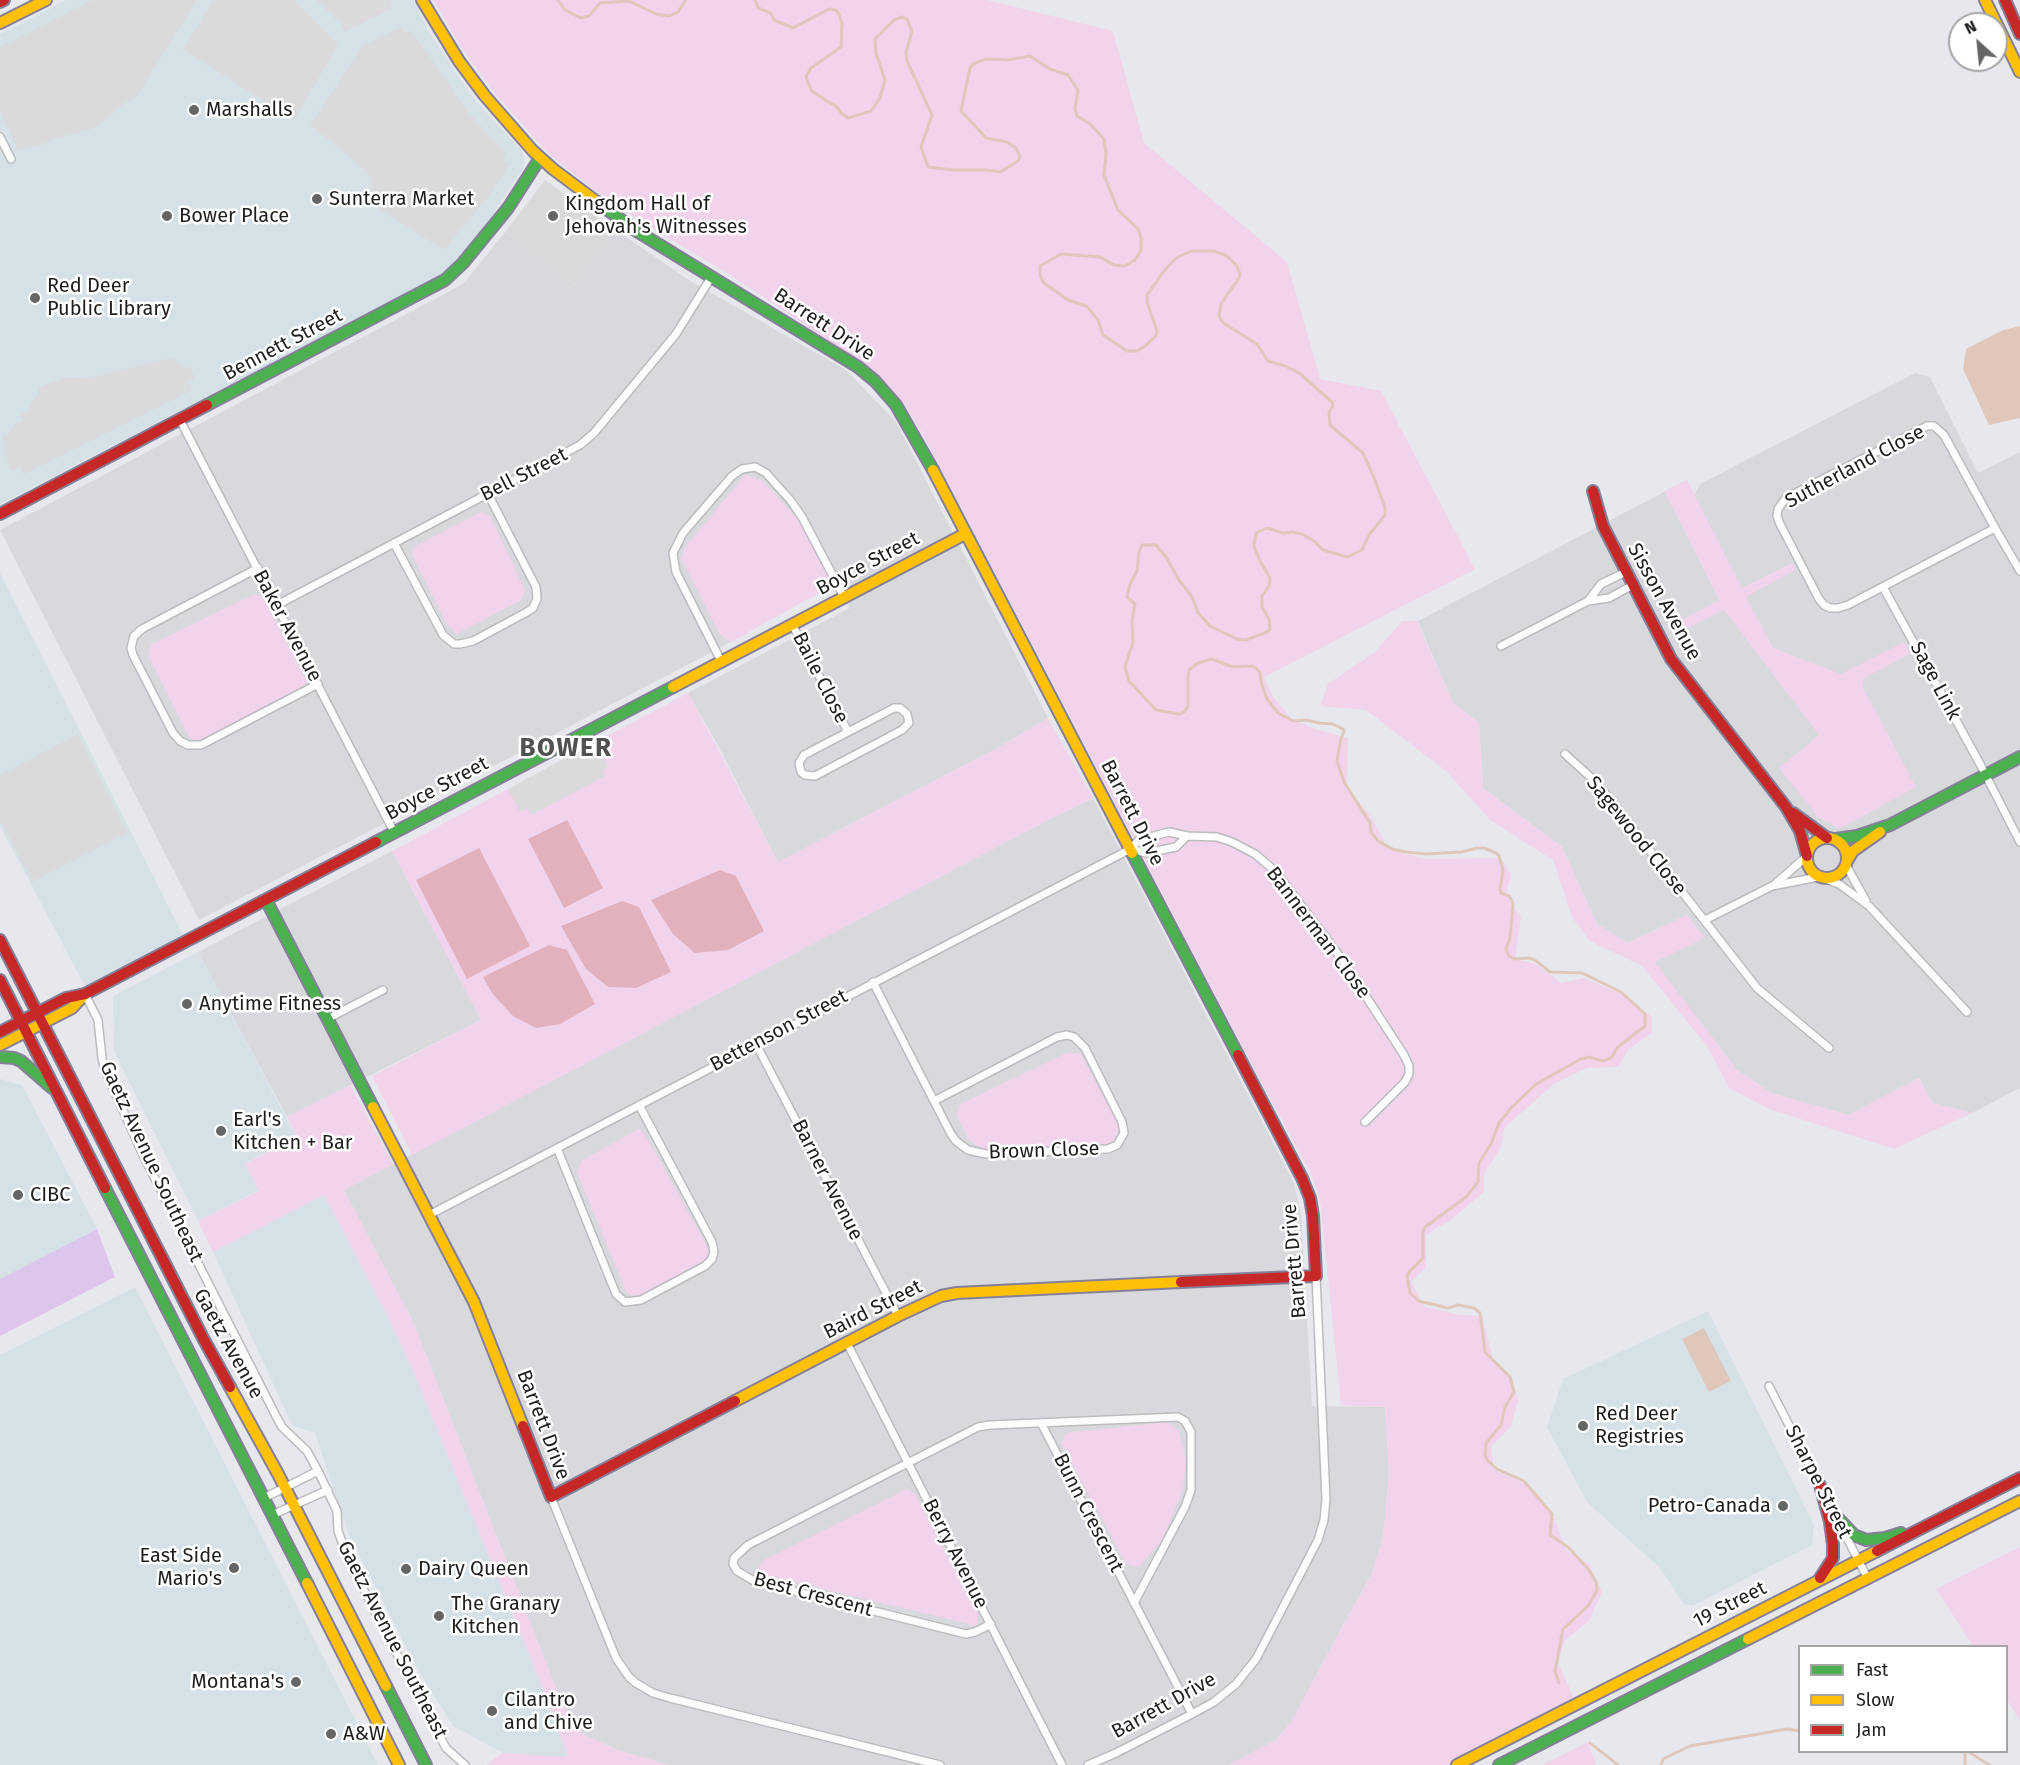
<!DOCTYPE html>
<html>
<head>
<meta charset="utf-8">
<style>
	body { margin:0 }
	#map { position:relative; width:2020px; height:1765px; overflow:hidden; background:#e7e8ed; font-family:"Fira Sans",sans-serif }
	canvas { display:block }
	.legend { position:absolute; left:1798px; top:1645px; width:210px; height:108px; box-sizing:border-box; background:#fff; border:2px solid #a5a5a5; margin:0; padding:8px 10px; list-style:none; font-size:18px; color:#1e1e1e }
	.legend li { display:flex; align-items:center; gap:12px; height:30px }
	.legend b { width:30px; border:2px solid #a5a5a5 }
	.north { position:absolute; left:1948px; top:12px; width:60px; height:60px; box-sizing:border-box; background:#fff; border:2px solid #a5a5a5; border-radius:50%; rotate:333deg; font-size:16px; font-weight:700; line-height:24px; text-align:center; color:#1e1e1e }
	.north::after { content:''; display:block; margin:auto; width:21px; height:27px; background:#646566; clip-path:polygon(50% 0,100% 100%,50% 72%,0 100%) }
</style>
</head>
<body>
<div id="map">
<canvas width="2020" height="1765"></canvas>
<ul class="legend">
<li><b style="height:8px;background:#4caf50"></b>Fast</li>
<li><b style="height:8px;background:#ffc107"></b>Slow</li>
<li><b style="height:8px;background:#c62828"></b>Jam</li>
</ul>
<div class="north">N</div>
</div>
<script>
const ctx = document.querySelector('canvas').getContext('2d');
ctx.lineJoin = 'round';
function paint(path, color) {
  ctx.fillStyle = color;
  ctx.fill(path, 'evenodd');
}
function toPath(rows) {
  const path = new Path2D();
  for (const r of rows) {
    if (r.length === 3) {
      path.moveTo(r[0] + r[2], r[1]);
      path.arc(r[0], r[1], r[2], 0, 2 * Math.PI);
      continue;
    }
    path.moveTo(r[0], r[1]);
    for (let i = 2; i < r.length; i += 2) path.lineTo(r[i], r[i + 1]);
  }
  return path;
}
function strokePath(path, color, width, dash) {
  ctx.strokeStyle = color;
  ctx.lineWidth = width;
  ctx.lineCap = dash ? 'butt' : 'round';
  ctx.setLineDash(dash || []);
  ctx.stroke(path);
}
function label(font, color, halo, rows, align = 'center') {
  ctx.font = font + ' "Fira Sans",sans-serif';
  ctx.lineWidth = 5;
  ctx.setLineDash([]);
  ctx.textBaseline = 'middle';
  ctx.strokeStyle = halo;
  ctx.fillStyle = color;
  for (const [text, x, y, turn = 0] of rows) {
    ctx.save();
    ctx.translate(x, y);
    ctx.rotate((+turn || 0) * Math.PI / 180);
    ctx.textAlign = isNaN(turn) ? turn : align;
    if (halo) ctx.strokeText(text, 0, 0);
    ctx.fillText(text, 0, 0);
    ctx.restore();
  }
}
paint(toPath([
	[614,229,692,282,846,370,896,422,1048,718,1001,746,778,862,716,742,688,693,850,608,833,582,719,633,731,642,199,920,0,530,463,284,506,231,574,285],
	[1915,373,1930,377,1978,473,2020,452,2020,1088,1972,1113,1932,1103,1919,1078,1848,1115,1771,1093,1737,1070,1654,962,1704,938,1687,915,1628,943,1597,924,1562,847,1483,788,1479,723,1453,703,1418,621,1687,480,1694,495,1700,484],
	[1093,798,1294,1183,1301,1214,1312,1406,1385,1407,1389,1475,1383,1537,1372,1573,1325,1658,1293,1719,1276,1740,1228,1765,670,1765,620,1751,584,1735,573,1723,564,1709,414,1324,344,1190,1050,819],
	[392,851,481,1020,287,1117,198,952]
]), '#d8d9dc');
paint(toPath([
	[66,0,414,0,427,29,471,95,521,150,524,157,523,168,471,248,451,268,432,280,0,504,0,34],
	[0,573,183,935,86,988,0,826],
	[198,952,296,1136,245,1163,259,1190,198,1221,114,1051,113,996],
	[0,1079,22,1085,97,1229,0,1279],
	[324,1194,388,1317,411,1366,549,1703,568,1758,503,1753,453,1726,417,1668,350,1537,315,1433,292,1425,213,1252],
	[135,1287,378,1765,0,1765,0,1355],
	[1708,1311,1814,1525,1812,1545,1692,1606,1684,1604,1660,1568,1587,1502,1547,1427,1563,1379]
]), '#d5e1e7');
paint(toPath([
	[545,180,614,229,574,285,506,231]
]), '#d8d9db');
paint(toPath([
	[97,1229,115,1277,0,1336,0,1279]
]), '#ddc6eb');
paint(toPath([
	[433,0,987,0,1113,31,1144,143,1287,262,1320,379,1381,391,1475,569,1264,677,1274,698,1292,719,1318,730,1348,738,1347,787,1373,820,1388,849,1425,859,1501,858,1511,875,1506,895,1521,917,1515,959,1534,963,1561,983,1584,978,1624,995,1652,1017,1652,1033,1629,1049,1618,1067,1587,1068,1554,1084,1504,1128,1501,1147,1484,1174,1484,1192,1451,1220,1436,1228,1426,1236,1426,1267,1411,1282,1425,1307,1460,1315,1482,1316,1493,1359,1512,1378,1518,1400,1511,1427,1491,1446,1494,1470,1522,1482,1538,1494,1555,1520,1566,1550,1589,1564,1602,1592,1589,1621,1565,1640,1558,1663,1575,1700,1449,1765,1228,1765,1276,1740,1293,1719,1325,1658,1372,1574,1383,1537,1389,1475,1385,1407,1341,1405,1320,1200,1312,1176,1235,1033,922,433,903,402,884,381,861,362,727,273,640,221,594,190,548,153,498,97,466,55],
	[745,475,763,481,798,520,833,582,826,589,731,642,719,633,681,559,685,547],
	[1687,480,1742,588,1792,563,1795,570,1746,597,1773,648,1841,674,1904,642,1910,654,1864,678,1862,686,1916,787,1839,829,1817,816,1779,768,1819,735,1724,610,1676,634,1673,625,1719,600,1664,491],
	[482,512,490,516,525,590,521,600,457,634,446,623,412,555,415,546],
	[255,594,263,598,306,680,304,691,202,744,189,737,149,657,150,645],
	[1402,621,1417,621,1453,703,1479,723,1483,788,1562,847,1597,924,1628,943,1687,915,1705,938,1655,962,1737,1070,1771,1093,1848,1115,1919,1078,1932,1103,1972,1113,1894,1149,1769,1109,1729,1088,1707,1046,1642,966,1590,941,1572,917,1553,860,1490,820,1446,771,1366,710,1320,706,1328,684,1375,652],
	[688,693,778,862,1001,746,1048,718,1093,798,1050,819,412,1155,372,1076,481,1020,392,851],
	[1068,1052,1081,1054,1119,1126,1118,1141,1111,1147,987,1153,969,1140,956,1114,961,1104],
	[350,1085,393,1164,344,1190,414,1324,564,1709,573,1723,584,1735,620,1751,670,1765,486,1765,503,1753,568,1757,549,1703,411,1366,388,1317,324,1195,213,1252,198,1221,259,1191,245,1164,296,1136,287,1117],
	[639,1129,646,1136,708,1248,706,1262,638,1300,626,1292,577,1172,582,1160],
	[1168,1422,1179,1431,1186,1461,1183,1489,1162,1540,1139,1567,1126,1564,1061,1443,1067,1433],
	[907,1489,915,1494,978,1615,977,1626,756,1573,762,1561],
	[2020,1547,2020,1721,2007,1700,2006,1646,1973,1646,1936,1589],
	[1588,1742,1596,1765,1542,1765]
]), '#f1d3ec');
paint(toPath([
	[567,820,603,888,564,908,528,839],
	[479,848,530,946,467,979,416,880],
	[720,870,736,876,764,931,728,950,695,953,673,934,651,900],
	[622,901,639,907,671,972,636,988,608,987,586,969,561,926],
	[549,945,567,950,595,1004,560,1024,536,1028,513,1016,492,993,483,977]
]), '#e2b1be');
paint(toPath([
	[92,0,197,0,136,97,126,102,99,125,88,130,54,139,41,145,18,150,0,113,0,47],
	[213,0,294,0,338,45,294,120,183,50],
	[316,0,392,0,389,2,392,8,345,32,342,25],
	[401,27,405,34,411,30,468,112,506,153,502,159,509,164,492,192,444,250,375,207,369,173,310,125,362,46],
	[171,358,183,368,189,366,195,378,188,382,192,390,24,474,20,468,10,471,2,436,9,434,17,422,22,421,20,414,27,412,35,396,39,394,38,388,66,377,89,378],
	[78,734,127,833,32,882,0,820,0,775],
	[595,742,609,767,602,770,605,776,531,815,527,808,520,812,508,789]
]), '#dadadd');
paint(toPath([
	[2020,326,2020,418,1989,425,1963,369,1966,349,2003,330],
	[1704,1328,1731,1381,1709,1392,1682,1339]
]), '#dfc8bb');
strokePath(toPath([
	[558,0,565,10,581,18,589,16,600,3,629,1,656,14,669,16,678,12,686,0],
	[755,0,758,8,771,13,774,20,793,28,829,9,836,10,839,14,842,24,841,47,811,68,806,77,811,90,828,102,835,105,842,114,848,118,871,111,880,98,885,80,876,53,875,39,894,20,902,17,907,19,912,31,906,52,907,61,932,115,921,147,928,167,953,170,986,170,1000,172,1018,161,1020,156,1016,148,1007,142,986,138,961,111,970,68,973,64,986,59,1008,60,1030,56,1050,69,1068,75,1078,90,1075,109,1077,116,1090,124,1104,139,1106,154,1104,175,1118,210,1138,229,1141,238,1141,250,1135,260,1125,266,1114,265,1100,257,1061,254,1040,266,1040,275,1043,282,1048,286,1068,300,1086,306,1091,311,1098,320,1103,335,1127,351,1137,351,1144,347,1156,336,1157,331,1147,302,1147,295,1164,271,1176,258,1191,251,1214,251,1227,256,1237,266,1240,274,1239,278,1221,304,1219,315,1221,320,1225,324,1257,344,1268,361,1285,366,1299,373,1332,402,1333,406,1329,412,1330,425,1363,453,1375,480,1385,508,1385,515,1369,535,1362,550,1347,557,1323,550,1314,541,1302,534,1292,532,1283,533,1267,528,1256,533,1254,546,1260,561,1270,578,1269,586,1262,596,1262,607,1269,619,1270,629,1267,632,1246,640,1237,639,1210,626,1198,613,1192,597,1179,580,1166,557,1156,545,1142,545,1139,552,1137,571,1130,584,1127,597,1135,604,1132,620,1133,642,1125,667,1129,681,1156,710,1179,714,1184,712,1188,706,1188,675,1189,670,1198,663,1212,659,1233,667,1252,666,1256,668,1260,673,1261,682,1267,699,1278,713,1293,721,1306,720,1319,723,1333,724,1343,729,1344,732,1341,738,1337,761,1344,782,1370,823,1371,832,1378,841,1392,849,1406,852,1426,854,1461,852,1477,848,1484,848,1496,853,1499,856,1503,870,1500,890,1501,893,1509,896,1513,903,1510,938,1506,949,1509,956,1514,959,1529,958,1535,960,1550,972,1582,973,1621,992,1645,1014,1645,1026,1618,1047,1611,1058,1602,1061,1589,1057,1581,1059,1536,1084,1512,1107,1499,1123,1491,1144,1479,1163,1478,1182,1466,1197,1425,1227,1423,1232,1423,1258,1410,1271,1407,1276,1410,1293,1419,1301,1448,1308,1458,1305,1474,1308,1480,1313,1485,1352,1510,1377,1514,1392,1505,1407,1501,1425,1486,1443,1485,1455,1488,1461,1497,1469,1524,1481,1552,1514,1550,1535,1568,1547,1589,1570,1596,1582,1597,1590,1588,1606,1563,1629,1555,1671,1559,1683],
	[1590,1743,1618,1765],
	[1969,1752,1989,1765],
	[1661,1765,1663,1759,1690,1746,1787,1729,1800,1731],
	[1965,1765,1965,1752]
]), '#dfc8bb', 3);
const street = toPath([
	[0,137,11,159],
	[180,420,394,832],
	[1927,426,1934,426,1944,435,1995,528,1848,605,1838,608,1830,608,1824,605,1819,599,1780,524,1777,516,1778,509,1786,498,1927,426],
	[1995,528,2020,571],
	[394,543,443,635,454,644,460,644,473,641,527,612,533,608,537,599,536,587,488,494],
	[258,568,142,629,134,636,131,648,133,655,173,733,180,741,188,745,201,745,318,684],
	[1883,587,1980,764,2020,842],
	[1588,601,1601,584,1626,572],
	[277,605,580,445,594,433,676,334,712,276],
	[792,624,848,732],
	[1501,646,1588,601,1609,598,1633,585],
	[721,661,676,572,673,553,683,533,732,476,742,469,755,467,766,473,791,501,802,517,844,597],
	[894,708,900,708,907,714,909,723,902,730,815,776,805,775,801,772,799,763,804,755,894,708],
	[1565,754,1598,784,1757,988,1829,1048],
	[1130,849,1146,853,1176,847,1187,836],
	[1846,865,1866,901],
	[1825,879,1839,884,1869,906,1967,1012],
	[1774,885,1806,857],
	[1705,920,1772,886,1818,877],
	[873,982,904,1043,951,1134,956,1141,968,1150,986,1154,1108,1149,1117,1145,1124,1133,1122,1122,1085,1048,1074,1037,1067,1035,1057,1037,934,1101],
	[85,994,98,1020,102,1058,105,1070,143,1155,277,1418,282,1427,307,1451,318,1471,337,1511,338,1531,348,1559,417,1693,446,1748,465,1765],
	[327,1019,383,990],
	[756,1044,898,1316],
	[557,1148,616,1294,625,1302,641,1300,705,1266,712,1259,714,1252,712,1242,639,1105],
	[429,1215,1121,854,1130,849,1139,840,1169,832,1187,836,1217,837,1232,842,1255,854,1275,871,1341,958,1404,1055,1409,1066,1409,1074,1405,1082,1365,1122],
	[847,1343,1062,1765],
	[1769,1386,1821,1488],
	[1041,1423,1192,1714],
	[551,1497,616,1658,629,1677,636,1683,653,1693,670,1698,940,1765],
	[264,1498,318,1471],
	[1829,1503,1868,1579],
	[272,1515,328,1490],
	[991,1624,975,1632,966,1634,754,1581,737,1571,733,1564,734,1558,748,1545,978,1427,990,1425,1178,1417,1185,1421,1191,1432,1191,1490,1185,1507,1134,1603],
	[1088,1765,1116,1753,1192,1714,1214,1702,1236,1684,1256,1659,1318,1540,1324,1520,1326,1499,1316,1276]
]);
const fast = toPath([
	[597,202,635,230,858,367,875,381,896,405,933,470],
	[207,405,445,280,463,263,508,208,540,158],
	[1836,839,1857,836,1890,825,2020,757],
	[376,842,673,687],
	[1132,853,1238,1055],
	[266,900,373,1107],
	[0,1057,14,1058,21,1061,52,1088],
	[105,1188,307,1583],
	[1836,1516,1854,1535,1866,1540,1885,1538,1901,1533],
	[386,1686,426,1765],
	[1499,1765,1748,1639]
]);
const slow = toPath([
	[422,0,459,61,485,96,533,151,553,169,597,202],
	[1985,0,2020,72],
	[0,23,46,0],
	[933,470,1132,853],
	[673,687,965,534],
	[1827,858,20],
	[1847,861,1853,851,1880,832],
	[0,1045,72,1008,85,994],
	[373,1107,474,1302,523,1426],
	[230,1387,278,1474,386,1686],
	[735,1401,898,1316,941,1296,957,1293,1181,1282],
	[307,1583,399,1765],
	[1748,1639,2020,1501],
	[1457,1765,1877,1551]
]);
const jam = toPath([
	[2005,0,2020,34],
	[0,2,4,0],
	[1593,491,1603,526,1671,659,1786,807,1800,831,1807,856],
	[0,514,207,405],
	[1793,813,1827,838],
	[0,940,204,1340,230,1387],
	[0,980,105,1188],
	[0,1032,66,998,85,994,376,842],
	[1181,1282,1316,1276,1313,1216,1310,1198,1302,1178,1238,1055],
	[523,1426,551,1497,735,1401],
	[1820,1485,1830,1522,1833,1545,1833,1558,1820,1578],
	[1877,1551,2020,1478]
]);
strokePath(street, '#bcbcbe', 10);
strokePath(fast, '#858097', 14);
strokePath(slow, '#858097', 14);
strokePath(jam, '#858097', 14);
strokePath(street, '#fbfcfc', 7);
strokePath(fast, '#4caf50', 10);
strokePath(slow, '#ffc107', 10);
strokePath(jam, '#c62828', 10);
for (const [x, y, r, color] of [
	[194,110,6,"#646566"],
	[317,199,6,"#646566"],
	[167,216,6,"#646566"],
	[553,216,6,"#646566"],
	[35,298,6,"#646566"],
	[187,1004,6,"#646566"],
	[221,1131,6,"#646566"],
	[18,1195,6,"#646566"],
	[1583,1426,6,"#646566"],
	[1783,1506,6,"#646566"],
	[234,1568,6,"#646566"],
	[406,1569,6,"#646566"],
	[439,1616,6,"#646566"],
	[296,1682,6,"#646566"],
	[492,1711,6,"#646566"],
	[331,1734,6,"#646566"]
]) {
  const dot = new Path2D();
  dot.arc(x, y, r, 0, 2 * Math.PI);
  ctx.fillStyle = color;
  ctx.fill(dot);
  strokePath(dot, '#fff', 2);
}
label('20px', '#1e1e1e', '#fff', [
	["Marshalls",206,110],
	["Sunterra Market",329,199],
	["Kingdom Hall of",565,204],
	["Jehovah's Witnesses",565,227],
	["Bower Place",179,216],
	["Red Deer",47,286],
	["Public Library",47,309],
	["Anytime Fitness",199,1004],
	["Earl's",233,1120],
	["Kitchen + Bar",233,1143],
	["CIBC",30,1195],
	["Red Deer",1595,1414],
	["Registries",1595,1437],
	["Petro-Canada",1771,1506,"right"],
	["East Side",222,1556,"right"],
	["Mario's",222,1579,"right"],
	["Dairy Queen",418,1569],
	["The Granary",451,1604],
	["Kitchen",451,1627],
	["Montana's",284,1682,"right"],
	["Cilantro",504,1700],
	["and Chive",504,1723],
	["A&W",343,1734]
], 'left');
label('20px', '#1e1e1e', '#fff', [
	["Barrett Drive",824,325,33],
	["Bennett Street",283,345,-28],
	["Sutherland Close",1855,467,-28],
	["Bell Street",524,475,-27],
	["Boyce Street",868,564,-28],
	["Sisson Avenue",1664,602,61],
	["Baker Avenue",287,626,62],
	["Baile Close",820,678,63],
	["Sage Link",1935,681,62],
	["Boyce Street",437,789,-28],
	["Barrett Drive",1132,813,63],
	["Sagewood Close",1636,836,51],
	["Bannerman Close",1318,933,53],
	["Bettenson Street",779,1031,-28],
	["Brown Close",1044,1151,-2],
	["Gaetz Avenue Southeast",151,1162,65],
	["Barner Avenue",827,1180,63],
	["Barrett Drive",1295,1261,-95],
	["Baird Street",873,1310,-27],
	["Gaetz Avenue",228,1344,61],
	["Barrett Drive",543,1425,69],
	["Sharpe Street",1818,1482,63],
	["Bunn Crescent",1088,1513,63],
	["Berry Avenue",955,1554,63],
	["Best Crescent",813,1595,15],
	["19 Street",1730,1605,-27],
	["Gaetz Avenue Southeast",392,1640,63],
	["Barrett Drive",1164,1706,-29]
]);
ctx.letterSpacing = '1.5px';
label('bold 26px', '#515151', '#fff', [
	["BOWER",566,749]
]);
ctx.letterSpacing = '0px';
</script>
</body>
</html>
